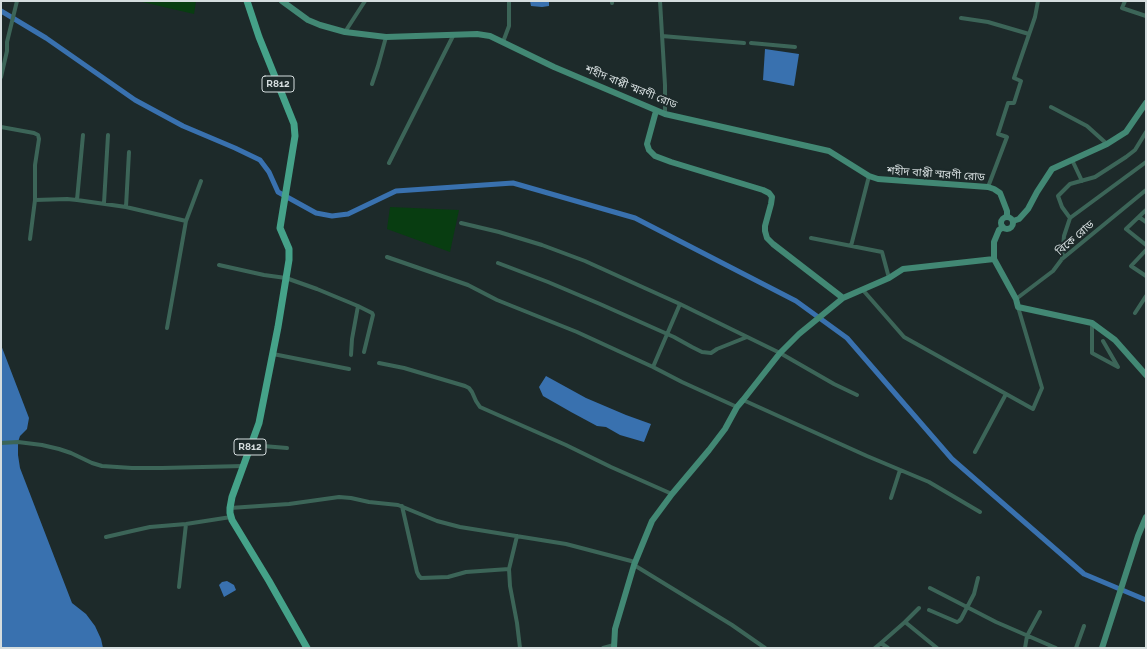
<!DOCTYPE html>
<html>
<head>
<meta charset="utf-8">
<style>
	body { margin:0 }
	#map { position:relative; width:1147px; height:649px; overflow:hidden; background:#1d2a2a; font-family:Raleway,sans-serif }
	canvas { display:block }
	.frame { position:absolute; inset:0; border:2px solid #d5ddde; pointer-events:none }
</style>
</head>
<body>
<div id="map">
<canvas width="1147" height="649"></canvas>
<div class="frame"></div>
</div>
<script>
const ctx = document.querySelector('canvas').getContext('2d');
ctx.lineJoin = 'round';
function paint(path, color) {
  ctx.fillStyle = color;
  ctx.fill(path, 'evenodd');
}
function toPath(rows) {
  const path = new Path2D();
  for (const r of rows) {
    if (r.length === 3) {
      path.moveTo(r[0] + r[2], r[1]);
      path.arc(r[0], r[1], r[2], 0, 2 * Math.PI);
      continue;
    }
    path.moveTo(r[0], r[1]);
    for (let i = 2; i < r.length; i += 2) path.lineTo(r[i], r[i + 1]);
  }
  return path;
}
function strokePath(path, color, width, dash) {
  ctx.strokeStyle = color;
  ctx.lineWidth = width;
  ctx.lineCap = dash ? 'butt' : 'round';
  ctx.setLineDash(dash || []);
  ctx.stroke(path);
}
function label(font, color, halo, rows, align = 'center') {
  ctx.font = font + ' Raleway,"Noto Sans Bengali",sans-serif';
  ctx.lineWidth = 4;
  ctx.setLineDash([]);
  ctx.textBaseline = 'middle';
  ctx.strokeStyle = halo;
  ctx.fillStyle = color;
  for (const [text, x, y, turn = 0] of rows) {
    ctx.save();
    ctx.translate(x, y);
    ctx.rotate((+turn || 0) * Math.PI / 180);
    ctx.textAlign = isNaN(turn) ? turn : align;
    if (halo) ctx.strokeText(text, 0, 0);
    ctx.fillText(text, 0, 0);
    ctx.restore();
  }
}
paint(toPath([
	[138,1,196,1,194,14],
	[390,207,459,210,450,252,387,229]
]), '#083d11');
paint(toPath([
	[530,1,549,1,549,6,542,7,531,6],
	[765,49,799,54,794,86,763,80],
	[1,345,29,418,27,429,20,436,18,442,18,455,20,468,72,603,86,614,95,626,101,639,103,648,1,648],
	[546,376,586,398,626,415,651,424,644,442,620,435,606,427,597,426,571,412,543,396,539,387],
	[227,581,234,585,236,590,224,597,219,585,222,582]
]), '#3971af');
strokePath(toPath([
	[1,11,46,38,135,100,183,126,235,148,260,160,269,172,278,192,316,213,332,216,348,214,396,191,513,183,635,218,796,301,847,338,952,459,1084,574,1146,600]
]), '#3971af', 5);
strokePath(toPath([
	[660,1,665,85,665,114],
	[1125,1,1122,8,1146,16],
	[612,3,612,1],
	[961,18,988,22,1029,34],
	[345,32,365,1],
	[662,36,744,43],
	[503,42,509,26,509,1],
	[751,43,795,47],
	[1,77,7,51,7,42,17,1],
	[372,84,378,66,386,37],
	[1051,107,1087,126,1107,144],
	[1,127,34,133,38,135,39,139,35,165,35,200,30,239],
	[83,135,77,200,126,207,186,221,201,181],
	[1072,160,1082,181],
	[389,163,454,34],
	[988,187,1007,137,998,134,1008,103,1014,103,1021,81,1014,78,1035,17,1038,1],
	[35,200,67,199,77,200],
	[104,203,108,135],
	[126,207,129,152],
	[1146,210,1126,229,1146,245],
	[1139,217,1146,222],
	[1070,218,1146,162],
	[461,223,499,232,542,245,585,261,680,304,780,353,834,384,857,395],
	[811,238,882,252,889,278],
	[851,246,869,176],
	[1146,250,1131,266,1146,276],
	[387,257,468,285,497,300,577,332,653,367,682,382,737,407],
	[1062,259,1064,236,1070,218,1062,207,1058,196,1070,184,1095,177,1126,157,1135,150,1146,132],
	[498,263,548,282,600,304,674,337,692,347,702,352,711,353,717,349,747,337],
	[219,265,264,275,286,278,317,289,358,306,372,313,373,315,364,352],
	[862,289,904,337,1033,409,1042,388,1018,307],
	[1016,299,1053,271,1062,259,1146,190],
	[1135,313,1146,296],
	[1092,323,1092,353,1118,367,1103,341],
	[167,328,186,221],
	[273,354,349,369],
	[351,355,352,339,358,306],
	[379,363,404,368,465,386,469,388,472,392,476,401,480,407,566,445,611,467,672,494],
	[653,367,680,304],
	[743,400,867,456,929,482,980,512],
	[1,443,18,442,42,445,59,449,71,453,92,463,102,466,132,468,162,468,243,466],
	[251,445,287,448],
	[975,452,1006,394],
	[891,498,900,470],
	[402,506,417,572,419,576,421,578,448,577,466,572,509,569],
	[230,508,289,504,339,497,351,498,369,502,398,505,437,521,460,527,566,544,635,562],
	[517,536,509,569,510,586,517,623,520,648],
	[106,537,132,531,150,527,186,524,231,517],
	[634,565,732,625,765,648],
	[179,587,186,524],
	[930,588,996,622,1056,648],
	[919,608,905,622,937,648],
	[929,610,957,622,959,621,961,619,974,594,978,578],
	[881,643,905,622],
	[603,648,614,645],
	[875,648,881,643,888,648],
	[1025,648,1027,636,1040,612],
	[1076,648,1084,626]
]), '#3c6558', 4);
strokePath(toPath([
	[282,1,308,20,320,25,345,32,386,37,477,34,490,36,554,67,665,114,829,151,869,176,878,179,988,187,994,189,1000,193,1002,198,1007,211,1007,217],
	[656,111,647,144,649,150,655,156,671,162,763,190,769,193,772,197,771,204,765,226,765,231,767,238,773,244,843,298],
	[1007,223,6],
	[1013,221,1019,219,1028,209,1037,192,1052,169,1107,144,1126,132,1146,103],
	[1003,227,999,230,994,242,994,259,1016,299,1018,307,1092,323,1115,340,1146,375],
	[614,648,615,629,634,565,652,521,672,494,709,450,725,429,737,407,743,400,780,353,799,334,843,298,889,278,903,269,994,259],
	[1102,648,1138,536,1146,517]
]), '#428874', 6);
strokePath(toPath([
	[247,1,259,37,294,124,295,136,280,228,289,249,289,260,278,327,259,423,232,497,230,508,230,513,232,520,269,581,307,648]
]), '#45a289', 7);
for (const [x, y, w] of [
	[278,84,32],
	[250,447,32]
]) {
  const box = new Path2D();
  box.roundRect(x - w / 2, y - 8, w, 16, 3);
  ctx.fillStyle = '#1d2a2a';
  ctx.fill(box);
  strokePath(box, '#d5ddde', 1);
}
label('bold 10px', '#d5ddde', null, [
	["R812",278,84],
	["R812",250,447]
]);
label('11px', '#d5ddde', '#1d2a2a', [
	["শহীদ বাপ্পী স্মরণী রোড",631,87,22],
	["শহীদ বাপ্পী স্মরণী রোড",936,174,4],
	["বিকে রোড",1075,238,-41]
]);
</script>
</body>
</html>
